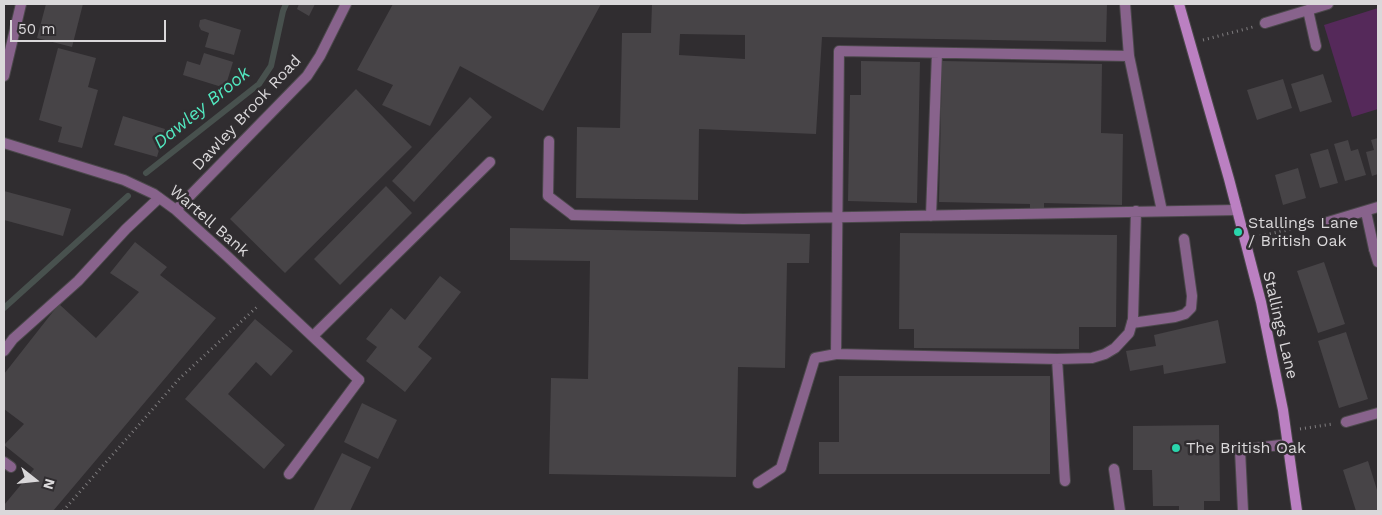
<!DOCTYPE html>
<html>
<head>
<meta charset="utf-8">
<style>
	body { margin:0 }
	#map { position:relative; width:1382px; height:515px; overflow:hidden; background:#302d30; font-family:"Work Sans",sans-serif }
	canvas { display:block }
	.frame { position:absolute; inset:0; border:5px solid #dad8da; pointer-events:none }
	.north { position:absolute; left:10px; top:455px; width:50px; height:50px; -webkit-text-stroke:4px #302d30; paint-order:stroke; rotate:106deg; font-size:14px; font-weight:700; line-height:20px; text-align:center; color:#dad8da }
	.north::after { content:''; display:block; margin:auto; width:18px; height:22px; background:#dad8da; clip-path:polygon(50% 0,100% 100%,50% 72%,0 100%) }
	.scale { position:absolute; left:10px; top:20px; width:156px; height:22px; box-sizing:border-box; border:2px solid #dad8da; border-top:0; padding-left:6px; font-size:15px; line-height:18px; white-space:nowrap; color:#dad8da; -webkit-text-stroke:4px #302d30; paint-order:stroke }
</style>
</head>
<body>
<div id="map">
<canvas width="1382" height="515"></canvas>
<div class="frame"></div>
<div class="north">N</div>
<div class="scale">50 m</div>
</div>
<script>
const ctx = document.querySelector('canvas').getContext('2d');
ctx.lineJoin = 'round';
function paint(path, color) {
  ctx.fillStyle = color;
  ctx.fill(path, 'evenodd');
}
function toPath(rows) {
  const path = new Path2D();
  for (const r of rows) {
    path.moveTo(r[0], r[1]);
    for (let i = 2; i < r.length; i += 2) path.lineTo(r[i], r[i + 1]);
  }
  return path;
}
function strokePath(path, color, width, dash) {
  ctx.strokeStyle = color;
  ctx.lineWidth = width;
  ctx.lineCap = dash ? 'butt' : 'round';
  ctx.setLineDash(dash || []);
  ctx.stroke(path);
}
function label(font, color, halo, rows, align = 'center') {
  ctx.font = font + ' "Work Sans",sans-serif';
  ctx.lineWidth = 5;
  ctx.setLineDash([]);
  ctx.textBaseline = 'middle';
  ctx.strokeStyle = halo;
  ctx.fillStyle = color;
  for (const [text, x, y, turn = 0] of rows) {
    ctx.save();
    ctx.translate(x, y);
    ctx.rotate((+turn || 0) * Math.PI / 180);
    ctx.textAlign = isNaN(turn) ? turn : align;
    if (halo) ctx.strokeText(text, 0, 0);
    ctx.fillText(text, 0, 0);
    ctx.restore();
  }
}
paint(toPath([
	[1378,8,1378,109,1352,117,1324,25]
]), '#55295a');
strokePath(toPath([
	[146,173,259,84,271,66,283,11,286,4],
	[4,308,128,196]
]), '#48514e', 6);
paint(toPath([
	[46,4,83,4,72,47,37,38],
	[299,4,315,4,309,16,297,9],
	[393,4,601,4,543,111,460,66,430,126,382,105,393,85,357,70],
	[652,4,1107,4,1106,42,822,37,816,134,699,129,698,200,576,198,577,127,620,128,622,33,651,33],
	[680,34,745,35,745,59,679,55],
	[205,19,241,30,234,55,205,47,209,33,201,30,199,26,200,20],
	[58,48,96,58,88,87,98,90,82,148,58,142,62,127,39,120],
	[204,53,233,62,225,88,183,75,187,61,200,65],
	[861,61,920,62,917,203,848,201,850,95,861,95],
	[942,61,1102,64,1101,133,1123,134,1122,205,1044,203,1044,208,1030,208,1030,204,939,202],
	[1323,74,1332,102,1300,112,1291,84],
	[1283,79,1292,108,1257,120,1247,90],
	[356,89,412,147,285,273,230,219],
	[470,97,492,117,414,202,392,181],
	[123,116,165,129,157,157,114,145],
	[1378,138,1378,174,1372,176,1366,152,1374,150,1371,140],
	[1348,140,1351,151,1358,149,1366,175,1345,181,1334,144],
	[1328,149,1338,183,1320,188,1310,154],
	[1298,168,1306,198,1283,205,1275,175],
	[386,186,412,213,340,285,314,259],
	[4,191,71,209,63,236,4,220],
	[510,228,810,234,809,263,787,263,785,368,738,367,736,477,549,474,551,378,588,379,590,261,510,260],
	[900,233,1117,235,1116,327,1079,327,1079,349,914,348,914,329,899,329],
	[135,242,167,267,160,275,216,318,53,511,4,511,4,505,34,469,4,445,24,424,4,409,4,374,59,304,96,338,139,292,110,273],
	[1324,262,1345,324,1318,333,1297,271],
	[440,276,461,292,418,347,432,358,405,392,366,361,377,347,366,339,391,308,405,320],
	[255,319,293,351,271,376,256,362,228,394,285,445,264,469,185,399],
	[1218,320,1226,363,1164,374,1163,365,1130,371,1126,351,1156,346,1154,335],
	[1346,332,1368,399,1339,408,1318,341],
	[839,376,1050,376,1050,474,819,474,819,442,839,442],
	[362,403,397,420,378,459,344,442],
	[1219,425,1220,501,1204,501,1204,511,1179,511,1179,506,1153,506,1152,470,1133,470,1133,426],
	[342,453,371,467,350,511,313,511],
	[1368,461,1378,493,1378,511,1356,511,1343,470]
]), '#474447');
const lane = toPath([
	[549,141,548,196,573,215],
	[1374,249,1378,262],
	[1132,323,1175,317,1185,314,1191,308,1192,296,1184,239],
	[313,336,490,162],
	[4,351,13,339,78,281,126,229,159,198],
	[4,462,11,467],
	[1114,469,1120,511],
	[289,474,359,380],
	[758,483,781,468,815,358,836,354],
	[1243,511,1240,450,1288,444]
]);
const street = toPath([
	[1125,4,1129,56],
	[1308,10,1316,46],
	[1265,23,1328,4],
	[4,76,21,4],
	[4,143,124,180,154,194,176,210,228,257,359,380],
	[176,210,307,76,320,56,346,4],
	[1136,211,1133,319,1129,333,1115,348,1105,354,1092,358,1057,359,836,354,839,51,1129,56,1162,211],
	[1366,212,1374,249],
	[573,215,743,219,1237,210],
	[931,216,937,53],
	[1328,222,1378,207],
	[1057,359,1065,481],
	[1346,422,1378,413]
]);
const secondary = toPath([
	[1179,4,1229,179,1261,302,1283,410,1297,511]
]);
strokePath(lane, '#4b484b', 12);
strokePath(street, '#4b484b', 12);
strokePath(secondary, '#4b484b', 12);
strokePath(toPath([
	[1203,40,1253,27],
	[1260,236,1315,224],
	[1300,429,1333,424],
	[63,511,180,378,258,306]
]), '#7f7d7f', 3, [1, 4]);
strokePath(lane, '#88638c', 10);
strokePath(street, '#88638c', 10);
strokePath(secondary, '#bb80c2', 10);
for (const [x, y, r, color] of [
	[1238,232,5,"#2ad5ac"],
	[1176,448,5,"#2ad5ac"]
]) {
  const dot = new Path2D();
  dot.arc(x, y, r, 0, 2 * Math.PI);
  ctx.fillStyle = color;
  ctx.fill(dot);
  strokePath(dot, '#302d30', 2);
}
label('16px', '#dad8da', '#302d30', [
	["Dawley Brook Road",247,113,-47],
	["Wartell Bank",209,221,41],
	["Stallings Lane",1280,325,77]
]);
label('16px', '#dad8da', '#302d30', [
	["Stallings Lane",1248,223],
	["/ British Oak",1248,241],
	["The British Oak",1186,448]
], 'left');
label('italic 18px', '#52e8c0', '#302d30', [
	["Dawley Brook",202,108,-39]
]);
</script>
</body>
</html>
